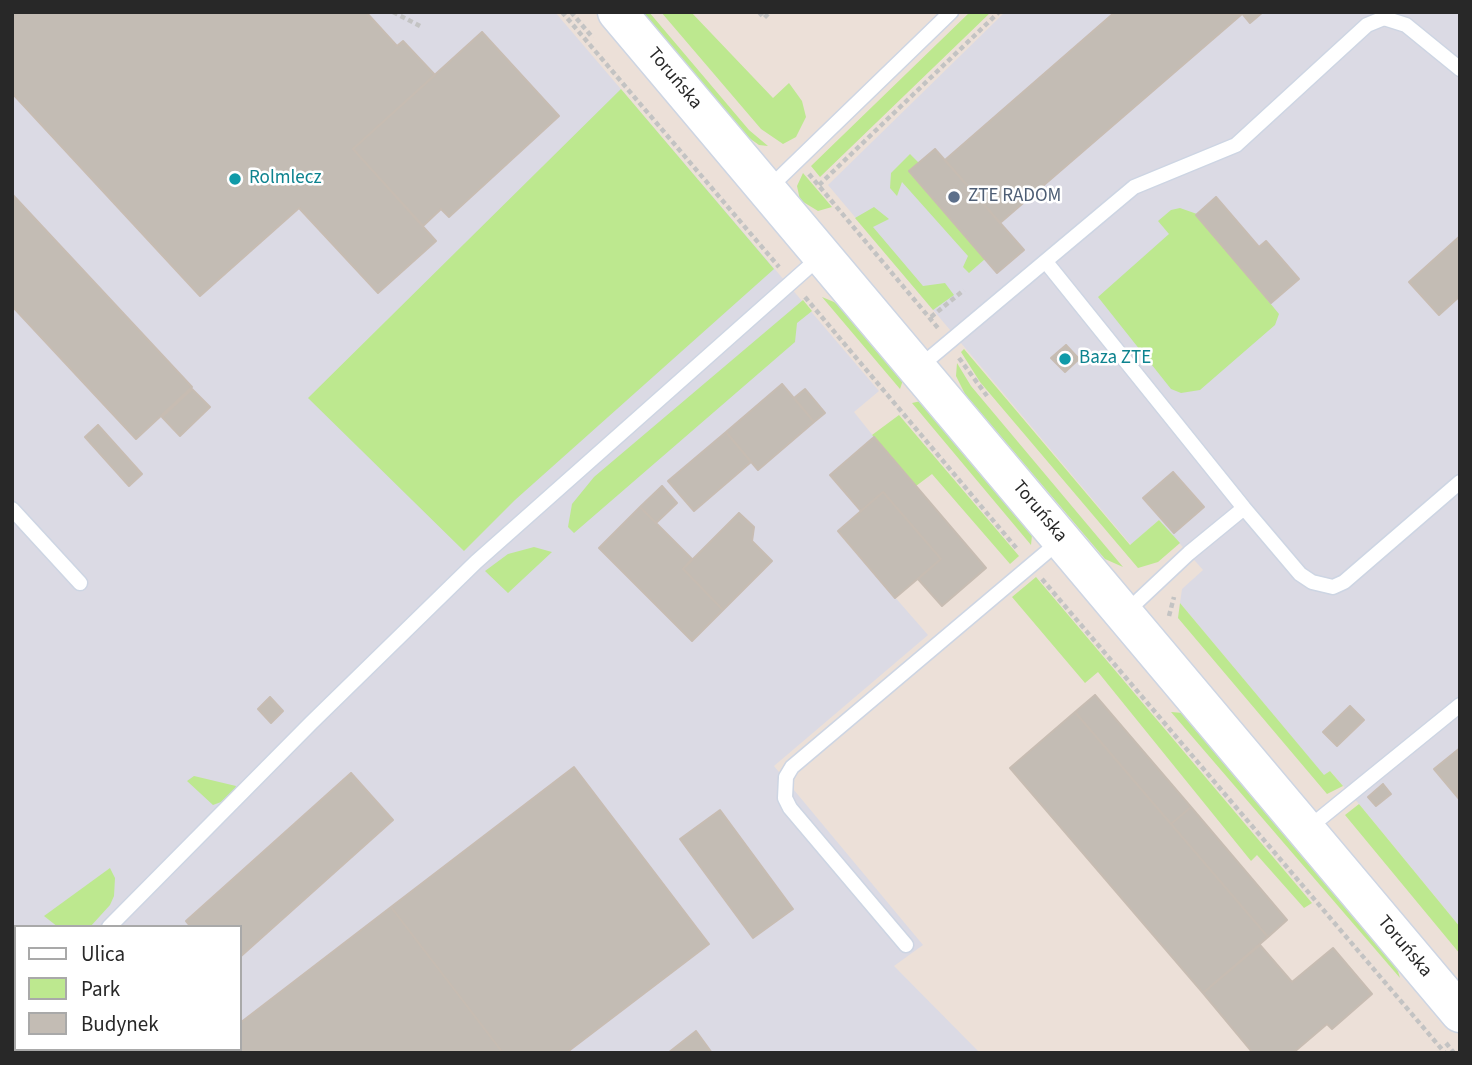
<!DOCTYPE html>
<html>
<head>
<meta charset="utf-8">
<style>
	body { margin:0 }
	#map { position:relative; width:1472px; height:1065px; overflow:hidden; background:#ece0d8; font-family:"Source Sans 3",sans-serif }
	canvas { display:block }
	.frame { position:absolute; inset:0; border:14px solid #282828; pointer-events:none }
	.legend { position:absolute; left:14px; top:925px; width:228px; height:126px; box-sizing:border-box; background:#fff; border:2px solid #a9a9a9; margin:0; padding:9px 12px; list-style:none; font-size:21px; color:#282828 }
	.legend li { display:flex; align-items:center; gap:14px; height:35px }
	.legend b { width:35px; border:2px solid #a9a9a9 }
</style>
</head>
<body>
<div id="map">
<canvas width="1472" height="1065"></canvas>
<div class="frame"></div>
<ul class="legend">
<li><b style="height:9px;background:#fff"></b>Ulica</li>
<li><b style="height:19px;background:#bde88f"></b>Park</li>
<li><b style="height:19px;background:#c3bcb4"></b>Budynek</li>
</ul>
</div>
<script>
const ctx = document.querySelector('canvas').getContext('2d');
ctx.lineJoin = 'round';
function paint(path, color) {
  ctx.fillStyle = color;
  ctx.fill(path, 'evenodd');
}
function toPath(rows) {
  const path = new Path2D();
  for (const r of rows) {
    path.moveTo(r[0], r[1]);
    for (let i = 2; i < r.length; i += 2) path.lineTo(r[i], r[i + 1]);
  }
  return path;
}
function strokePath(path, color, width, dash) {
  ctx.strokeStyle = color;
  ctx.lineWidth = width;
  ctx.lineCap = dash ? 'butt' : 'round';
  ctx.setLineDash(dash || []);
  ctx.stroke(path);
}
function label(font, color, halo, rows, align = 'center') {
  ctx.font = font + ' "Source Sans 3",sans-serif';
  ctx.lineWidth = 5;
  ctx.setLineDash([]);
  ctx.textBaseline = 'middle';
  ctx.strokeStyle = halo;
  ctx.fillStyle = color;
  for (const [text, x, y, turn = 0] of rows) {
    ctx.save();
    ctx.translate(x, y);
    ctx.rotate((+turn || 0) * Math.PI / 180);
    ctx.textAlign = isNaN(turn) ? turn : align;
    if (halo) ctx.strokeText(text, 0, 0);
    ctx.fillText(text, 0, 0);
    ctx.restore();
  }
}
paint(toPath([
	[12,12,555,12,879,391,854,412,874,437,830,475,861,511,838,532,928,635,774,766,923,945,894,966,980,1053,12,1053],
	[16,927,240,927,240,1049,16,1049],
	[1005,12,1460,12,1460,927,1359,804,1330,771,1324,776,1180,603,1182,589,1203,570,1159,520,1131,545,828,185]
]), '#dbdae4');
paint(toPath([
	[642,12,649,12,749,130,768,146,759,145,745,135],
	[661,12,691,12,773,98,789,83,802,101,806,117,796,137,783,144,761,129],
	[970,12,991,12,820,177,811,166],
	[621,89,774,269,515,500,464,551,308,398],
	[910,154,919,163,909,172,985,259,969,273,963,267,968,256,902,182,897,196,890,188,891,173],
	[803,173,832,207,818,211,800,200,797,186],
	[874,207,889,219,873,227,923,286,945,283,954,295,933,310,855,218],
	[1180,208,1197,214,1279,314,1275,325,1200,390,1181,393,1171,389,1098,297,1169,234,1158,221,1171,210],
	[822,297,834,302,844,310,903,380,900,389],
	[803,300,812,311,797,323,795,342,574,533,568,527,572,504,594,477],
	[964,349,1130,545,1159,520,1180,543,1158,562,1138,568,980,382,961,352],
	[957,363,971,386,1123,567,1105,559,965,394,956,376],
	[921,401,1032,535,1031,545,912,403],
	[899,415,1019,556,1010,564,932,474,916,486,874,437,872,435],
	[534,547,552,552,508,593,485,571,508,554],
	[1036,577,1312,903,1304,908,1257,855,1251,861,1098,672,1085,683,1012,597],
	[1180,603,1324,775,1330,771,1343,786,1327,794,1178,618],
	[1171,712,1183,713,1396,965,1400,978],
	[194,776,236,786,235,789,221,802,213,805,187,781],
	[1359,804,1460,927,1460,954,1345,815],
	[110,868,115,878,114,896,110,905,90,927,58,927,44,916]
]), '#bde88f');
const building = toPath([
	[12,12,366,12,397,46,403,41,435,75,353,149,436,241,378,293,299,208,200,296,12,93,12,12],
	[1115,12,1242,14,1000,223,945,160,1115,12],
	[1241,12,1263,12,1250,23,1241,12],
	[482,32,559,116,449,217,441,209,423,226,353,149,482,32],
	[935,149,1024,250,997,273,909,171,935,149],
	[12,194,192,387,136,439,12,306,12,194],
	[1216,197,1259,247,1266,241,1299,279,1271,303,1196,215,1216,197],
	[1460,236,1460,296,1439,315,1409,282,1460,236],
	[1066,345,1079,359,1065,372,1051,358,1066,345],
	[782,384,814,422,758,470,726,432,782,384],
	[192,389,210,407,180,436,162,417,192,389],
	[805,389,825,413,814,422,794,398,805,389],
	[98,425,142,474,129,486,85,437,98,425],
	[726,432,751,462,694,511,668,481,726,432],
	[874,437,986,568,942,606,918,579,941,559,883,492,861,511,830,475,874,437],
	[1173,472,1204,507,1174,533,1143,498,1173,472],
	[662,486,677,503,656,523,640,507,662,486],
	[883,492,941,559,895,598,838,531,883,492],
	[640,507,692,559,683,569,723,610,692,641,599,548,640,507],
	[739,513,754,527,752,541,772,561,723,610,683,569,739,513],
	[1095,695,1191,807,1171,824,1075,712,1095,695],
	[270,697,283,711,271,723,258,709,270,697],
	[1350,706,1364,720,1337,746,1323,732,1350,706],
	[1075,712,1268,937,1203,993,1010,768,1075,712],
	[1460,748,1460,800,1434,769,1460,748],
	[574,767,709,944,566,1053,503,1053,391,907,574,767],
	[351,773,393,820,240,957,240,927,191,927,186,921,351,773],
	[1383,784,1391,794,1376,806,1368,797,1383,784],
	[1191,807,1287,920,1268,937,1171,824,1191,807],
	[720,810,793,909,753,938,680,839,720,810],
	[391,907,503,1053,143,1053,140,1049,240,1049,240,1023,391,907],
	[1260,945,1292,982,1333,948,1372,994,1332,1029,1327,1024,1293,1053,1253,1053,1203,993,1260,945],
	[696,1031,712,1053,668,1053,696,1031]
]);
paint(building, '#c3bcb4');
strokePath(building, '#c7bcb2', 2);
const lane = toPath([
	[768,189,951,12],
	[1046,262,1244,508,1300,574,1312,582,1333,587,1344,582,1460,482],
	[918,368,1134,187,1236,145,1367,25,1384,18,1406,25,1460,69],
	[12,509,80,583],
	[1124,614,1189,553,1244,508],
	[1306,830,1460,705],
	[109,927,311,723,476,562,821,256],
	[906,945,790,808,785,798,786,777,792,767,1061,540]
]);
const secondary = toPath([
	[617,12,1460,1013]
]);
strokePath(lane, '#cdd5e3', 17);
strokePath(secondary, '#cdd5e3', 41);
strokePath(toPath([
	[393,12,420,26],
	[562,12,779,267],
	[571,12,593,38],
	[759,12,764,18,770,12],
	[809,174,938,328],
	[819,185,999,12],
	[805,297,1018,550],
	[931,317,964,290],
	[959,358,987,396],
	[1042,579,1445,1053],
	[1169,616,1174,597],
	[1446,1043,1454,1053]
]), '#c3c3c3', 4.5, [5, 3.5]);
strokePath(lane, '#fff', 14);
strokePath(secondary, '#fff', 38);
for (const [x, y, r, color] of [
	[235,179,7,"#0f9aa8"],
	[954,197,7,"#5c6f8a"],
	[1065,359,7,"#0f9aa8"]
]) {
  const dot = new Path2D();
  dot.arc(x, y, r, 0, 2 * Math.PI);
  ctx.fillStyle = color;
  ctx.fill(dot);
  strokePath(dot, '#fff', 2.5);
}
label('19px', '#282828', '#fff', [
	["Toruńska",674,79,50],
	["Toruńska",1039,512,50],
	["Toruńska",1404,947,50]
]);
label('19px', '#0d838f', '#fff', [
	["Rolmlecz",249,179],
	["Baza ZTE",1079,359]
], 'left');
label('19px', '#4e5e75', '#fff', [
	["ZTE RADOM",968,197]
], 'left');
</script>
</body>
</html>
